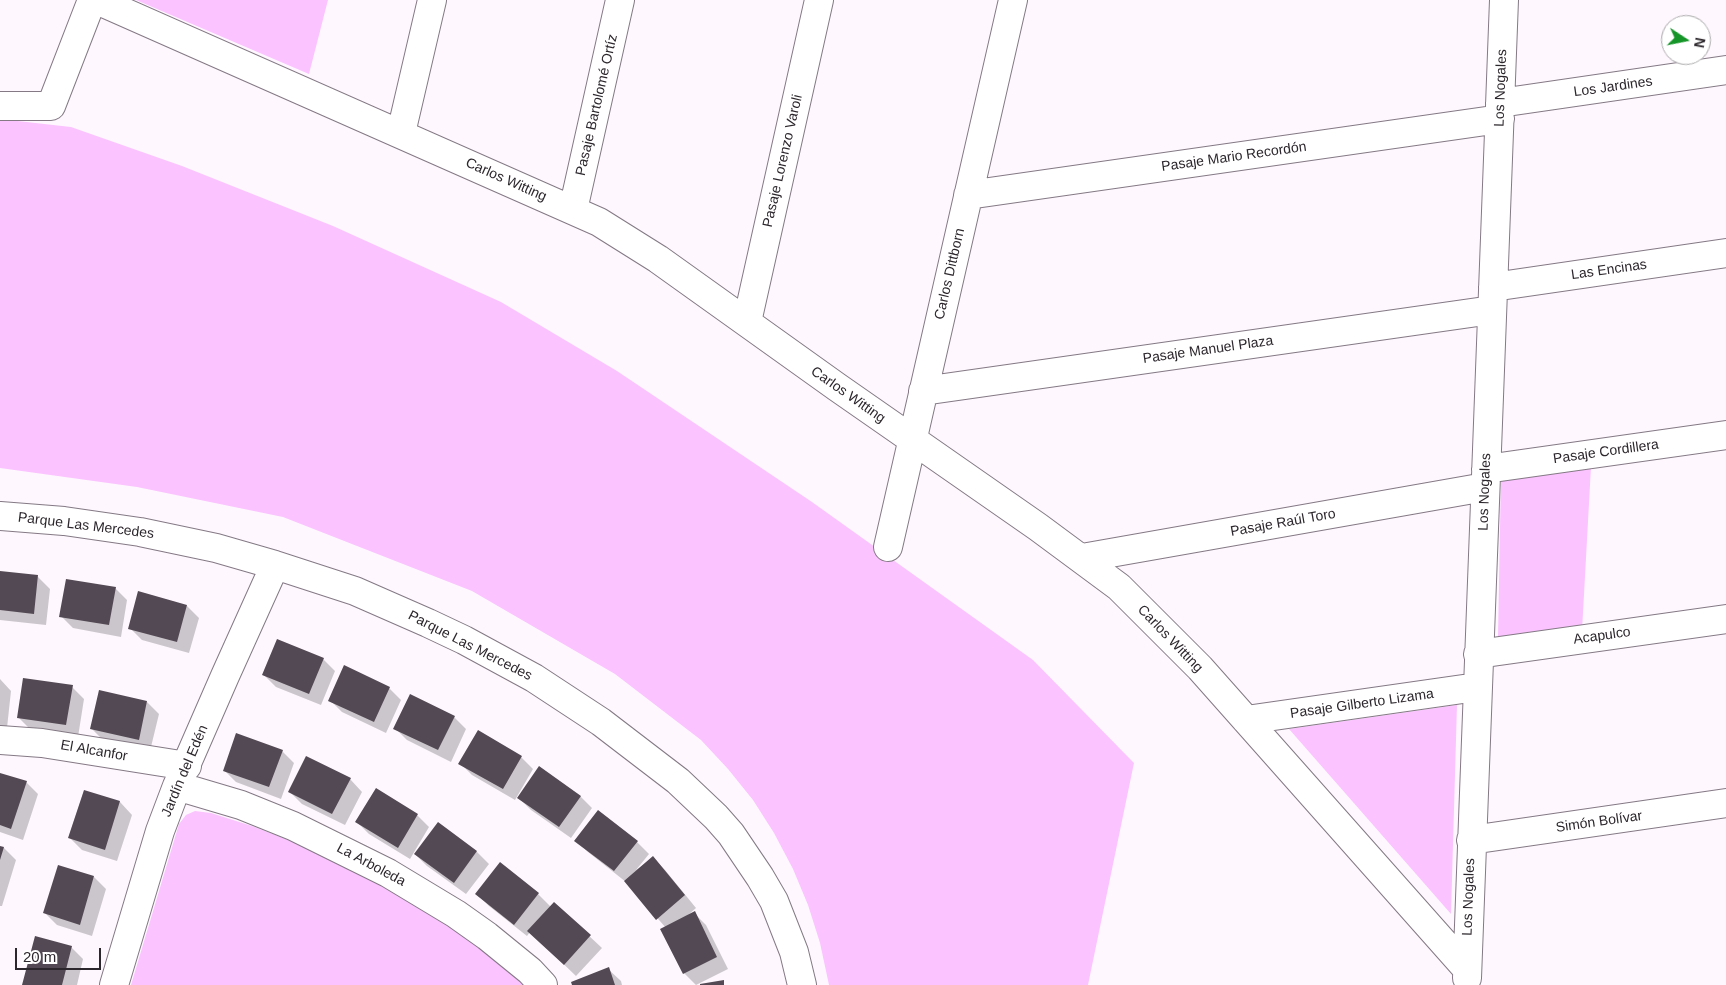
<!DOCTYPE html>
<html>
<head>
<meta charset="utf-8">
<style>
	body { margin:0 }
	#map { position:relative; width:1726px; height:985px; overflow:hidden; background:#fef8fe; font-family:Arial,sans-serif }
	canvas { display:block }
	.north { position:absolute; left:1661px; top:15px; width:50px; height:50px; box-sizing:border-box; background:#fff; border:1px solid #aba9ab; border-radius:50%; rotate:101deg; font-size:14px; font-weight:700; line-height:20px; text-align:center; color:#2c272c }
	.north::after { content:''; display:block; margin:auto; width:18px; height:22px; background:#159528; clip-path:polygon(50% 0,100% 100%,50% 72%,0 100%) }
	.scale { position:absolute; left:15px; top:948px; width:86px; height:22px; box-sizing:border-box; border:2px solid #2c272c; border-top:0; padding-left:6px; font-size:15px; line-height:18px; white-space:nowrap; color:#2c272c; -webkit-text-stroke:4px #fff; paint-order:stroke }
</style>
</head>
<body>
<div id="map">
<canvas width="1726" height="985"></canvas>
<div class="north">N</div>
<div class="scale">20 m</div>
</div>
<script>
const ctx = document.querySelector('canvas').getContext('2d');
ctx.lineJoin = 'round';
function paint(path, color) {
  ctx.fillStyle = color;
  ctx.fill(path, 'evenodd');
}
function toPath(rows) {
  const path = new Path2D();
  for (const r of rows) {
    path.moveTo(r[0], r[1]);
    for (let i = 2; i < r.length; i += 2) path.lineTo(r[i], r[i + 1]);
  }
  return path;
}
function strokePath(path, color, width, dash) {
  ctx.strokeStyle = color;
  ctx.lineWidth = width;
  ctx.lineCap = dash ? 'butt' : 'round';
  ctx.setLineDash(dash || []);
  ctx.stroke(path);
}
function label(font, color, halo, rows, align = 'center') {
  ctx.font = font + ' Arial,sans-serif';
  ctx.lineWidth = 5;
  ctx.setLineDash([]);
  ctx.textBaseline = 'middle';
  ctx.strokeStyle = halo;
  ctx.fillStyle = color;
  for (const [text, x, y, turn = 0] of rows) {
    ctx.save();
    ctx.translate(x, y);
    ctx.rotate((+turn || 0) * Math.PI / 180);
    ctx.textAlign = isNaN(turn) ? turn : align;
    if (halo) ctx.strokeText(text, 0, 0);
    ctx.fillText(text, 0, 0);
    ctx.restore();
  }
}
paint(toPath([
	[136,0,328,0,309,74],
	[0,119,71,127,182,166,333,226,501,302,617,371,812,502,1033,660,1134,763,1088,985,829,985,820,943,808,905,793,869,774,833,753,800,728,769,701,740,615,674,472,591,283,517,137,487,0,468],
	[1591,467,1582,631,1498,637,1501,474],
	[1457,705,1451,914,1289,729],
	[195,811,211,813,252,826,299,844,387,887,494,953,529,985,131,985,179,824,186,815]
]), '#fbc3ff');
paint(toPath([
	[0,573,38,577,50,589,46,625,0,620],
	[115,588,127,600,121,637,73,628,61,616],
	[187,606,199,618,189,653,142,640,130,628],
	[323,659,335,671,321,705,276,687,264,675],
	[0,679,11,691,7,728,0,728],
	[72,687,84,699,78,737,31,730,19,718],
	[389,688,401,700,386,733,342,712,330,700],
	[147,702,159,714,150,751,104,741,92,729],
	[454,717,466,729,451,762,407,740,395,728],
	[282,751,294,763,281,799,236,782,224,770],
	[521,757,533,769,515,800,472,775,460,763],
	[307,758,350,779,362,792,345,825,302,804,290,792],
	[0,774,26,782,38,794,23,840,0,832],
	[85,791,120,802,132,815,117,861,82,850,70,838],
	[580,796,592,808,571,838,531,810,519,798],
	[417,815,429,827,410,859,369,834,357,822],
	[438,823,477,852,489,864,466,894,427,866,415,854],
	[576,840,637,842,649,854,636,870,653,858,665,870,696,908,687,916,694,913,706,925,728,969,696,985,684,973,666,928,626,882,588,852],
	[0,847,4,848,16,860,2,906,0,906],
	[94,877,106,889,92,936,57,925,45,913],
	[477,894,538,894,551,907,554,903,602,948,576,976,530,932,527,936,489,906],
	[71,947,83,959,77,985,23,985],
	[608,969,621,981,622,985,574,985]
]), '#0003');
paint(toPath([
	[0,571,38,575,34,614,0,610],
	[66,579,116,587,109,625,59,617],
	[138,591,187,605,177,642,128,629],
	[277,639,324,658,309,694,262,675],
	[344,665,390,687,374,722,328,701],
	[23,678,73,685,66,725,17,718],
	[99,690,147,701,139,740,90,729],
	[410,694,455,716,438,750,393,729],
	[478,730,522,756,503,789,458,764],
	[236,733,283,750,269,787,223,771],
	[306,756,351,778,332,814,288,792],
	[539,766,581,796,559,827,517,798],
	[0,773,27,781,11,829,0,825],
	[376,788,418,814,398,848,355,822],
	[84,790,120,801,105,850,68,838],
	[598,810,638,841,614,871,574,841],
	[438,822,477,851,454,883,414,854],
	[0,846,4,847,0,860],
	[653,856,685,895,656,920,624,881],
	[500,862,539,893,514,925,475,894],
	[58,865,94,876,80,925,43,913],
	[554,902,591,935,564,965,527,931],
	[695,911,717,957,683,974,660,929],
	[35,936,72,946,62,985,22,985],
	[609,967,615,985,572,985,571,982],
	[724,980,724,985,700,985,700,984]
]), '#534954');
const street = toPath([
	[101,0,108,5,599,222,658,259,837,387,1038,527,1119,587,1200,668,1467,969],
	[1500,103,1726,70],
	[0,106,51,106,92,0],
	[401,133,432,0],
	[968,195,1500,119],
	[573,210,620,0],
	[1493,287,1726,253],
	[747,322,819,0],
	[923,391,1492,310],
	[1486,469,1726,435],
	[0,516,64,521,140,532,216,548,275,565,355,591,428,623,464,640,534,678,601,722,678,781,716,817,731,834,760,877,774,901,794,952,802,985],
	[888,547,1013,0],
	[1082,558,1485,487],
	[1478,654,1726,619],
	[1246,720,1477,687],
	[0,740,42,743,187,766],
	[177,786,241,805,293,826,388,873,456,914,487,936,530,971,543,985],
	[1471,840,1726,803],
	[1467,978,1504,0],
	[114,985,160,831,177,786,225,676,275,565]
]);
strokePath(street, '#847985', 30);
strokePath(street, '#fff', 28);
label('14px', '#2c272c', '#fff', [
	["Los Jardines",1613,87,-8],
	["Los Nogales",1501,88,-88],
	["Pasaje Bartolomé Ortíz",597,105,-77],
	["Pasaje Mario Recordón",1234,157,-8],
	["Pasaje Lorenzo Varoli",783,161,-77],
	["Carlos Witting",506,180,24],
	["Las Encinas",1609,270,-8],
	["Carlos Dittborn",950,274,-77],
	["Pasaje Manuel Plaza",1208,350,-8],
	["Carlos Witting",848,395,35],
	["Pasaje Cordillera",1606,452,-8],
	["Los Nogales",1485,492,-88],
	["Pasaje Raúl Toro",1283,523,-10],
	["Parque Las Mercedes",86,526,7],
	["Acapulco",1602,636,-8],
	["Carlos Witting",1170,639,46],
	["Parque Las Mercedes",470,646,27],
	["Pasaje Gilberto Lizama",1362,704,-8],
	["El Alcanfor",94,751,10],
	["Jardín del Edén",185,771,-67],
	["Simón Bolívar",1599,822,-8],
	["La Arboleda",371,865,28],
	["Los Nogales",1469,897,-88]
]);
</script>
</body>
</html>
